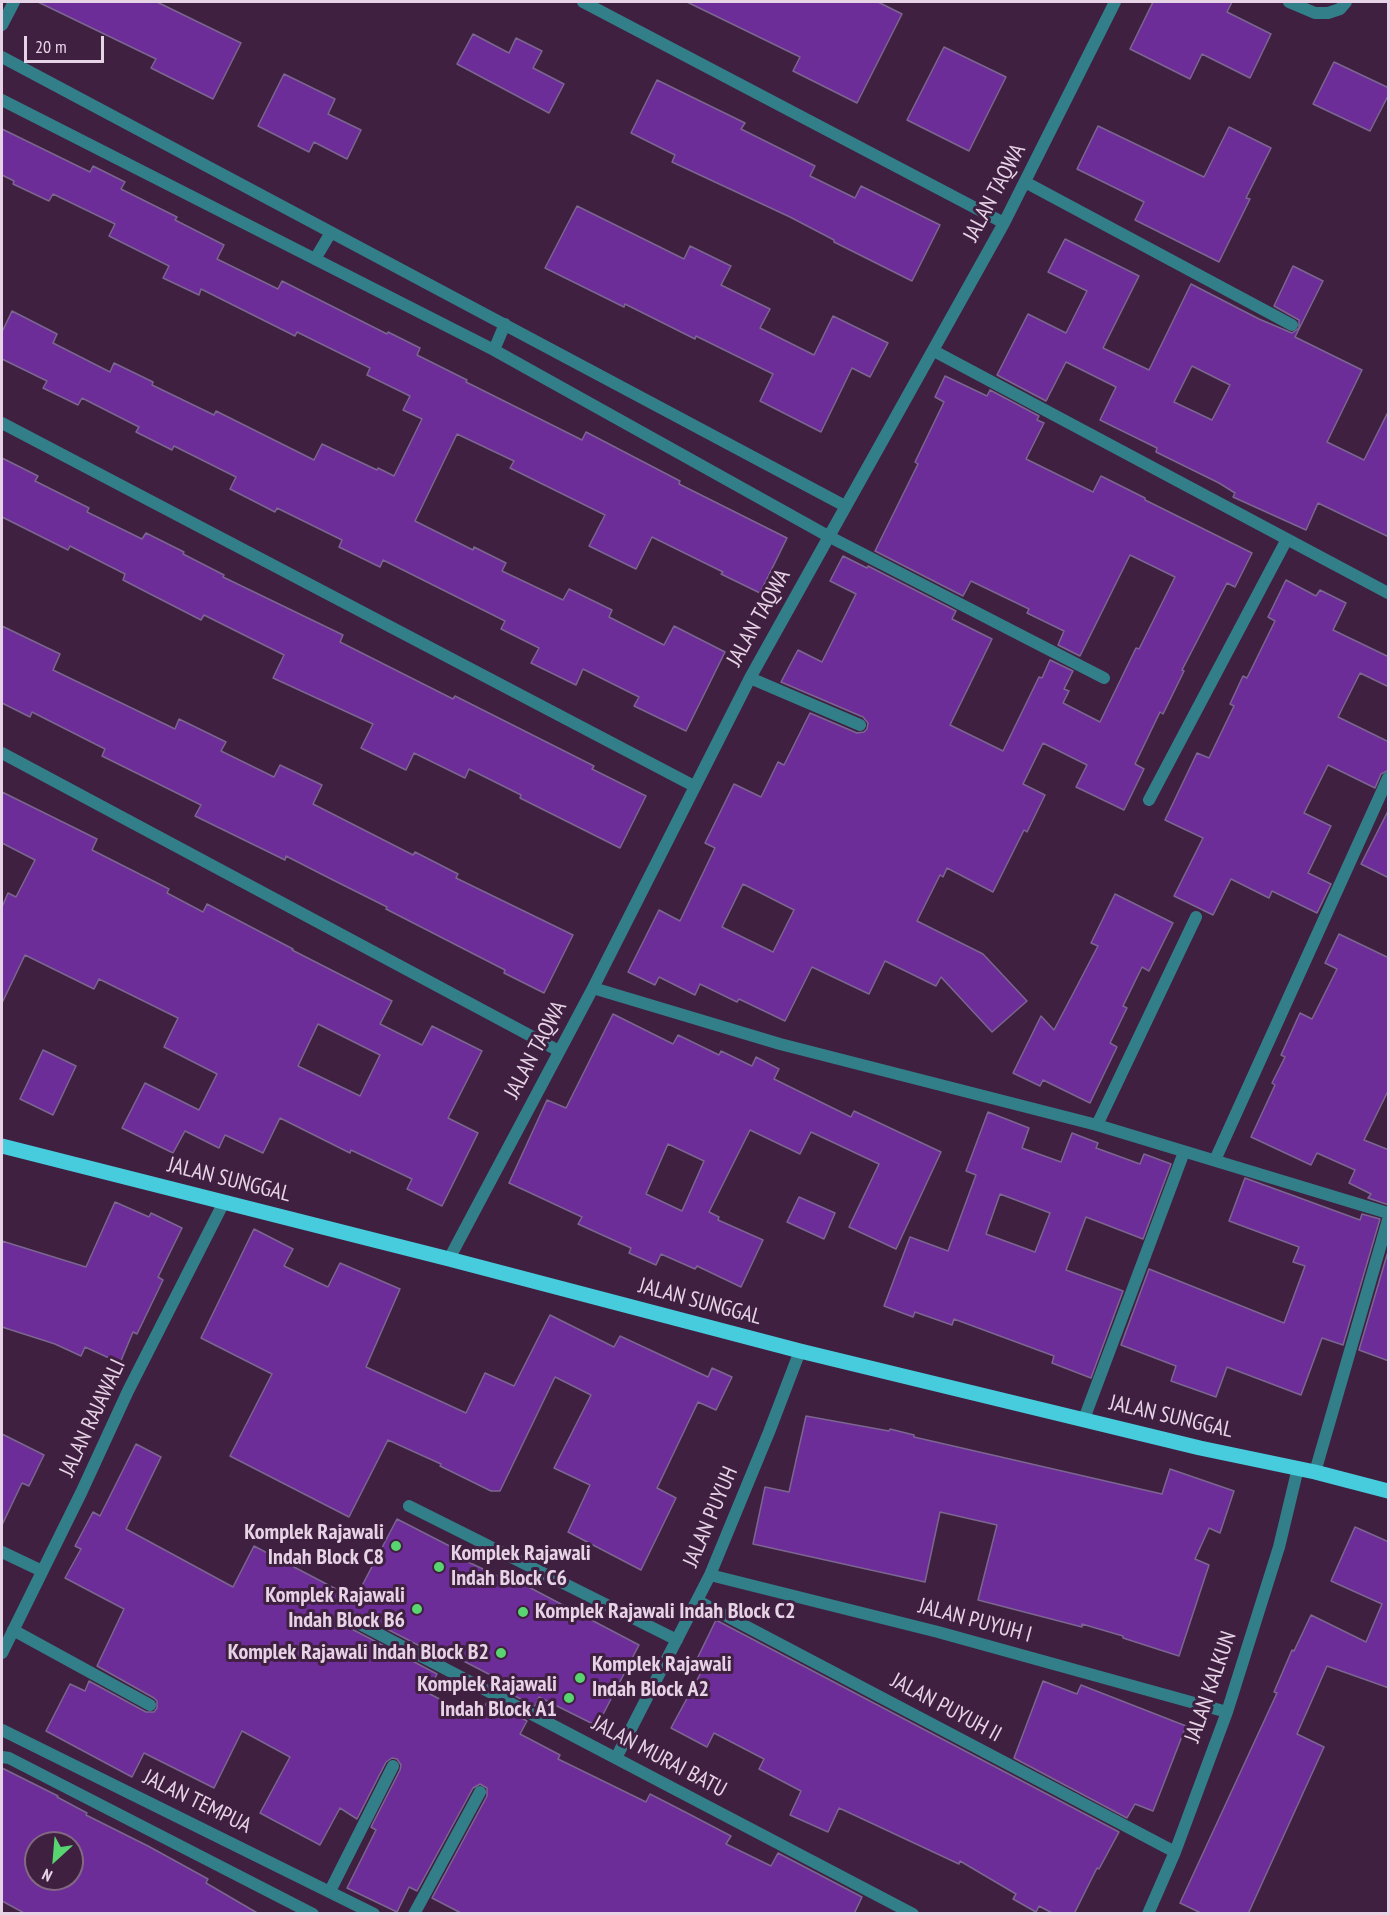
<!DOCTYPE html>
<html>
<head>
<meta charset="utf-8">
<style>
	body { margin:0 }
	#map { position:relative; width:1390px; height:1915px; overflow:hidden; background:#402040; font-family:"PT Sans Narrow",sans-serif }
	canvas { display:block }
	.frame { position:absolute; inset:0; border:3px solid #e7d3e6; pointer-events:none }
	.north { position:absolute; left:24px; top:1831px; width:60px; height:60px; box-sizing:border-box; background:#402040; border:2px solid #836882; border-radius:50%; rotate:206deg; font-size:16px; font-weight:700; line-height:24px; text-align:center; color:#e7d3e6 }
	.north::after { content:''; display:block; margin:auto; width:21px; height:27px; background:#58d570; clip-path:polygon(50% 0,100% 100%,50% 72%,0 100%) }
	.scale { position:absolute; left:24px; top:36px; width:80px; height:27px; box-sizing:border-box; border:3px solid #e7d3e6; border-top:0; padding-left:8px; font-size:18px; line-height:21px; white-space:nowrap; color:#e7d3e6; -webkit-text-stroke:4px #402040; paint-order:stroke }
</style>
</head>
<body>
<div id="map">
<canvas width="1390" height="1915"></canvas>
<div class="frame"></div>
<div class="north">N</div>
<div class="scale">20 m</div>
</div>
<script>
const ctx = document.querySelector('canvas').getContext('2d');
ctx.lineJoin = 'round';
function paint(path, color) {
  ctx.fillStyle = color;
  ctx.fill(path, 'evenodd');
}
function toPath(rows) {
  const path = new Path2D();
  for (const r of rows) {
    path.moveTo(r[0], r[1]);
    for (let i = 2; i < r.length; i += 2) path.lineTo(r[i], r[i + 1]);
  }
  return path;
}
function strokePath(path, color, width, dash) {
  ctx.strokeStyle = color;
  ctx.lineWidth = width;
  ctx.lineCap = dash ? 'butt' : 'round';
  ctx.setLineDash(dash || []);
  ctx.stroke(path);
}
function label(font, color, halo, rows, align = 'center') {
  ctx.font = font + ' "PT Sans Narrow",sans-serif';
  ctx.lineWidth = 6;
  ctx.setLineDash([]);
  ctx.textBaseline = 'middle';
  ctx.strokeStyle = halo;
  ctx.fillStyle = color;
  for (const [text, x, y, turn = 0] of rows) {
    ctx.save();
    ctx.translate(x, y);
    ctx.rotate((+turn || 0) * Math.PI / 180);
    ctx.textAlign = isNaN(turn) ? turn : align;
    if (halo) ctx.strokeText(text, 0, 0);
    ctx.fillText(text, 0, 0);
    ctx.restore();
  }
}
const building = toPath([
	[38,2,157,2,241,43,213,99,151,68,156,59,38,2],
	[687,2,878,2,902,14,857,103,793,71,800,57,687,2],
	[1153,2,1232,2,1227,12,1271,34,1250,78,1202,54,1190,79,1130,49,1153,2],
	[473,34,509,53,516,38,542,51,533,68,564,84,549,113,457,64,473,34],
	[944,47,1006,77,969,151,907,120,944,47],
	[1334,62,1389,88,1389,94,1370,131,1313,104,1334,62],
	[284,74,335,99,328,114,361,130,347,159,314,142,309,152,258,126,284,74],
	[657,80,745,123,741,129,815,166,810,176,855,198,861,186,940,225,912,281,834,242,834,240,790,217,672,162,675,155,631,133,657,80],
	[1098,126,1204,177,1229,127,1271,148,1246,198,1250,199,1219,262,1135,220,1144,202,1077,169,1098,126],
	[2,129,90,172,93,166,125,182,121,189,177,217,175,220,224,245,217,259,278,289,282,281,387,334,388,332,420,348,417,355,467,380,466,382,582,440,586,432,680,481,679,484,787,538,760,593,721,574,723,572,652,537,636,569,589,546,605,515,510,468,514,461,457,434,415,521,473,550,474,547,506,563,502,571,563,600,569,589,612,610,609,617,664,645,674,626,725,652,686,731,634,706,639,697,583,669,576,685,531,663,539,648,501,629,505,621,383,560,380,567,339,547,342,540,277,508,275,512,230,489,236,477,174,446,172,450,136,432,139,427,82,398,78,405,43,388,47,381,2,359,2,332,12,311,57,334,53,343,110,372,114,363,153,382,152,385,214,415,216,411,314,460,322,444,377,470,378,468,394,476,422,419,403,410,410,396,367,375,370,368,297,332,295,336,201,289,199,295,163,278,169,266,109,236,115,224,53,194,49,201,13,184,14,181,2,175,2,129],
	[577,206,684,259,690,246,731,266,721,285,770,309,760,328,814,355,833,316,888,343,870,377,852,368,821,432,760,401,773,374,696,336,695,339,625,304,624,307,545,268,577,206],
	[1065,239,1139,276,1103,348,1149,370,1191,284,1259,319,1292,333,1299,328,1299,320,1274,306,1293,266,1323,281,1295,337,1362,370,1327,442,1364,460,1389,410,1389,537,1318,503,1306,530,1233,497,1235,493,1219,483,1156,452,1157,448,1100,420,1116,387,1066,362,1046,401,997,375,1028,314,1066,333,1087,291,1048,272,1065,239],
	[1192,366,1230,385,1212,420,1174,402,1192,366],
	[945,376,987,396,990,390,1039,416,1037,420,1044,423,1026,459,1093,492,1101,476,1145,498,1145,500,1252,553,1235,587,1227,583,1182,670,1184,671,1163,714,1160,712,1135,764,1144,769,1124,810,1076,787,1087,765,1043,743,1023,784,1045,795,1027,832,1024,830,993,892,947,868,943,877,940,875,917,921,983,954,1027,1001,992,1032,941,977,936,986,885,961,869,994,812,967,785,1021,739,999,737,1002,700,984,695,995,659,977,655,985,628,972,659,910,680,921,715,848,705,843,734,784,761,797,778,762,784,765,810,713,857,733,864,732,867,729,868,723,863,717,781,682,798,650,822,662,856,594,830,581,843,556,867,568,868,566,956,611,952,619,992,639,950,725,1003,751,1039,677,1042,678,1050,660,1073,671,1064,689,1069,691,1063,703,1100,722,1136,648,1139,649,1175,577,1130,555,1080,656,1058,645,1064,631,1027,613,1029,609,971,581,963,596,875,551,918,464,915,462,944,402,935,397,945,376],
	[743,884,794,910,773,952,722,927,743,884],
	[2,458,38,476,35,481,89,508,87,512,142,539,146,533,184,552,183,554,224,575,223,577,343,635,340,642,453,699,455,696,594,766,592,769,646,796,620,848,520,798,521,795,469,769,465,778,414,753,406,770,361,748,373,724,273,678,284,655,204,615,201,620,123,580,125,574,70,546,68,550,2,517,2,458],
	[1286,580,1316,596,1320,590,1346,603,1333,630,1389,657,1389,687,1360,673,1338,717,1389,742,1389,770,1381,774,1375,788,1328,765,1304,813,1331,826,1308,873,1331,884,1317,913,1272,891,1269,898,1231,879,1213,915,1174,896,1203,838,1165,820,1197,753,1209,758,1234,706,1230,704,1243,676,1247,678,1275,621,1268,617,1286,580],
	[2,626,60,654,53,670,175,729,179,719,226,742,221,751,274,777,280,765,322,785,313,804,413,855,415,852,458,874,456,878,573,935,544,993,504,973,505,970,386,909,387,907,335,881,286,856,285,860,195,816,201,805,102,756,105,749,32,712,30,717,2,703,2,626],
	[2,792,97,839,92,850,169,889,167,893,203,912,207,904,293,949,292,950,392,1001,380,1024,422,1045,432,1026,482,1051,448,1118,478,1133,442,1206,407,1189,412,1179,351,1150,350,1153,280,1118,263,1153,225,1135,219,1148,185,1131,173,1153,122,1128,145,1083,199,1110,217,1074,164,1047,178,1018,99,979,94,989,25,955,2,1003,2,907,8,893,16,897,35,860,2,843,2,792],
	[318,1024,380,1055,360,1096,298,1066,318,1024],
	[1389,809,1389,878,1361,864,1389,809],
	[1115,894,1173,923,1149,971,1142,967,1123,1006,1127,1008,1110,1043,1117,1047,1090,1103,1043,1080,1040,1086,1013,1073,1041,1016,1054,1030,1098,946,1091,943,1115,894],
	[1339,934,1389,958,1389,1089,1364,1140,1389,1150,1389,1205,1368,1198,1371,1194,1349,1183,1355,1170,1317,1153,1311,1165,1251,1137,1275,1085,1272,1083,1285,1057,1281,1055,1300,1013,1312,1019,1337,969,1325,963,1339,934],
	[613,1014,673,1044,678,1035,719,1055,721,1051,752,1066,756,1057,779,1069,774,1079,851,1117,854,1111,941,1152,896,1249,849,1227,879,1164,811,1132,800,1154,750,1130,709,1212,719,1217,718,1220,763,1240,741,1287,697,1266,695,1269,661,1254,656,1265,629,1253,631,1248,578,1224,582,1217,509,1183,547,1100,566,1108,613,1014],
	[668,1144,704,1161,682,1211,646,1194,668,1144],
	[43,1050,76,1066,53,1115,20,1099,43,1050],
	[988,1112,1029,1128,1022,1148,1061,1162,1072,1133,1098,1143,1096,1148,1140,1164,1144,1154,1171,1164,1143,1239,1086,1217,1066,1270,1123,1291,1091,1378,1052,1363,1054,1356,954,1319,952,1325,915,1312,913,1317,884,1306,910,1237,948,1251,976,1175,966,1171,988,1112],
	[1000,1194,1050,1213,1035,1252,986,1234,1000,1194],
	[1245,1178,1360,1220,1362,1214,1380,1219,1343,1345,1322,1338,1301,1395,1227,1367,1216,1397,1171,1381,1176,1366,1121,1345,1149,1269,1284,1323,1305,1266,1293,1262,1299,1247,1229,1221,1245,1178],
	[799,1197,835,1213,824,1239,787,1222,799,1197],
	[115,1202,149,1217,151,1213,182,1228,158,1277,163,1280,137,1334,133,1332,120,1363,85,1347,81,1356,55,1344,2,1327,2,1241,86,1267,115,1202],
	[254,1229,293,1249,284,1266,328,1287,340,1263,400,1289,366,1367,466,1413,485,1373,514,1386,550,1315,614,1347,620,1336,708,1377,712,1368,732,1377,716,1410,698,1402,657,1488,676,1498,641,1570,568,1532,590,1485,554,1468,591,1395,555,1377,500,1491,491,1491,440,1466,441,1464,388,1440,349,1517,230,1456,272,1374,201,1338,254,1229],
	[1389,1248,1389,1361,1359,1350,1389,1248],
	[806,1416,889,1431,890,1429,914,1435,914,1437,1162,1494,1170,1469,1234,1491,1220,1533,1209,1528,1195,1559,1209,1565,1179,1656,1123,1638,1123,1636,1082,1624,1082,1627,978,1600,997,1525,940,1512,925,1582,753,1544,765,1487,789,1492,806,1416],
	[2,1434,44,1455,29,1486,22,1483,2,1525,2,1434],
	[136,1444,161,1457,126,1529,233,1587,254,1546,355,1599,397,1519,469,1556,466,1561,500,1577,502,1573,639,1645,597,1726,539,1697,535,1706,495,1686,498,1679,479,1669,448,1653,445,1659,358,1614,350,1614,346,1621,350,1628,437,1674,428,1693,478,1719,488,1700,527,1721,520,1734,560,1755,558,1759,646,1802,650,1794,687,1813,731,1836,726,1844,771,1866,778,1853,862,1897,854,1914,463,1914,432,1898,487,1796,487,1788,480,1784,473,1788,417,1891,409,1887,397,1912,347,1888,376,1830,371,1827,400,1770,401,1765,397,1759,392,1758,386,1762,357,1819,340,1808,320,1845,260,1813,290,1757,242,1731,214,1788,144,1753,132,1777,46,1731,70,1684,85,1691,89,1681,146,1712,154,1712,157,1708,157,1701,154,1698,97,1666,124,1609,65,1578,81,1549,75,1546,93,1512,100,1516,136,1444],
	[1355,1527,1389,1542,1389,1688,1327,1666,1297,1734,1324,1747,1248,1914,1203,1914,1180,1903,1277,1693,1274,1692,1292,1650,1294,1651,1311,1615,1366,1642,1382,1604,1331,1581,1355,1527],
	[716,1620,1119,1832,1099,1869,1097,1868,1074,1914,1054,1914,1039,1906,1036,1912,1013,1899,1016,1894,960,1861,959,1864,839,1808,828,1832,790,1815,801,1791,759,1769,764,1759,714,1733,707,1747,671,1728,705,1665,696,1661,716,1620],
	[1043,1681,1077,1694,1081,1685,1186,1726,1153,1811,1135,1804,1127,1818,1014,1758,1043,1681],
	[2,1768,58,1796,57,1797,87,1813,86,1815,148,1846,208,1879,206,1883,259,1914,26,1914,2,1901,2,1768],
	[36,1843,72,1843,72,1879,36,1879,36,1843]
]);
paint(building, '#6c2d99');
strokePath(building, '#7b6690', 1.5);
strokePath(toPath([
	[583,2,1004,223],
	[1289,2,1315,13,1328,13,1340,9,1346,2],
	[2,25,14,2],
	[2,57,845,506],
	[2,100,494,350,828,536,1104,678],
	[1025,182,1292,325],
	[315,259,330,234],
	[494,350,505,324],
	[934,351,1388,593],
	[2,423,694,786],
	[750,678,860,725],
	[2,753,559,1051],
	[1149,800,1287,539],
	[593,988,780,1044,1097,1125,1388,1213],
	[1097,1125,1196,917],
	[1215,1160,1388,778],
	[449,1259,593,988,750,678,1004,223,1115,2],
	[1084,1419,1184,1152],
	[1315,1472,1388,1220],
	[409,1506,677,1640],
	[2,1552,42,1571],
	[710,1575,938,1632,1227,1712],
	[698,1601,1175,1852],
	[354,1621,913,1914],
	[13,1630,150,1705],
	[2,1653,81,1493,128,1391,224,1202],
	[2,1730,374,1914],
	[2,1757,9,1758,313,1914],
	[616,1758,710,1575,769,1432,800,1351],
	[330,1891,393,1766],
	[414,1914,480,1792],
	[1148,1914,1175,1852,1227,1712,1279,1547,1298,1468]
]), '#327f8a', 12);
strokePath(toPath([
	[2,1146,449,1259,800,1351,1200,1448,1315,1472,1388,1491]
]), '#46ccdd', 15);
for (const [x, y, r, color] of [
	[396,1546,6,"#58d570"],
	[439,1567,6,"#58d570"],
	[417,1609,6,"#58d570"],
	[523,1612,6,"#58d570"],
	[501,1653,6,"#58d570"],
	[580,1678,6,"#58d570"],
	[569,1698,6,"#58d570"]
]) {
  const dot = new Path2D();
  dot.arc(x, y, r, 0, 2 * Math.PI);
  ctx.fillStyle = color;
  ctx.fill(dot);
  strokePath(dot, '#402040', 2);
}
label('22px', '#e7d3e6', '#402040', [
	["JALAN TAQWA",995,193,-62],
	["JALAN TAQWA",759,618,-61],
	["JALAN TAQWA",536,1050,-62],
	["JALAN SUNGGAL",229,1180,14],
	["JALAN SUNGGAL",700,1302,15],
	["JALAN SUNGGAL",1171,1417,13],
	["JALAN RAJAWALI",93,1418,-65],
	["JALAN PUYUH",711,1517,-67],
	["JALAN PUYUH I",975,1621,15],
	["JALAN KALKUN",1211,1687,-71],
	["JALAN PUYUH II",946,1708,28],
	["JALAN MURAI BATU",659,1757,28],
	["JALAN TEMPUA",197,1802,26]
]);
label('bold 22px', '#e7d3e6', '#402040', [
	["Komplek Rajawali",384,1533],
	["Indah Block C8",384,1558],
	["Komplek Rajawali",451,1554,"left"],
	["Indah Block C6",451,1579,"left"],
	["Komplek Rajawali",405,1596],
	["Indah Block B6",405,1621],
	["Komplek Rajawali Indah Block C2",535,1612,"left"],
	["Komplek Rajawali Indah Block B2",489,1653],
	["Komplek Rajawali",592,1665,"left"],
	["Indah Block A2",592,1690,"left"],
	["Komplek Rajawali",557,1685],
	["Indah Block A1",557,1710]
], 'right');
</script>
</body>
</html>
